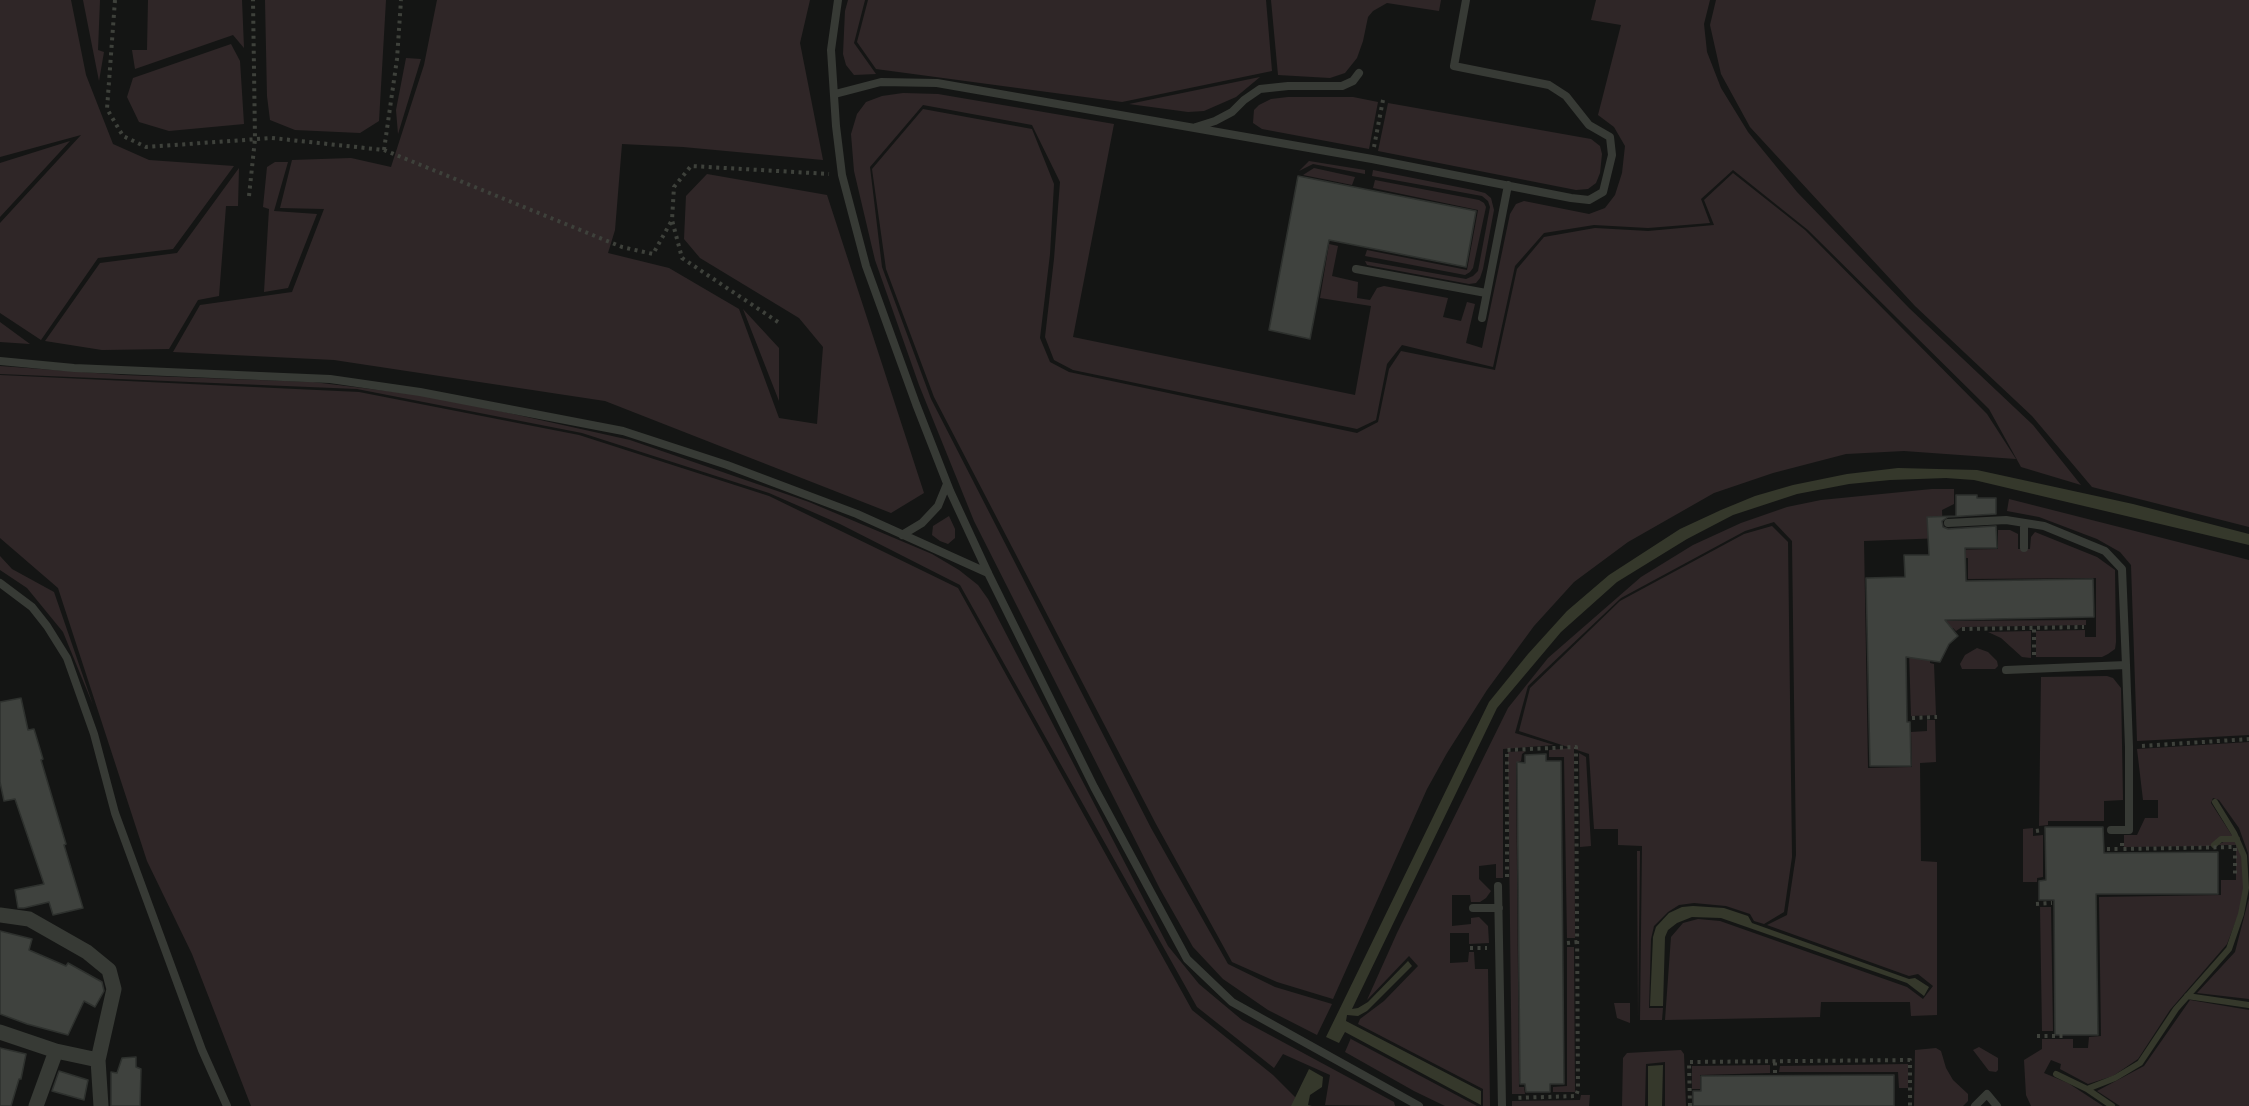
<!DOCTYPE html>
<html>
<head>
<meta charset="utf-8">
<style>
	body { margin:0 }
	canvas { display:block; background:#141514 }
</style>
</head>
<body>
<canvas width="2249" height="1106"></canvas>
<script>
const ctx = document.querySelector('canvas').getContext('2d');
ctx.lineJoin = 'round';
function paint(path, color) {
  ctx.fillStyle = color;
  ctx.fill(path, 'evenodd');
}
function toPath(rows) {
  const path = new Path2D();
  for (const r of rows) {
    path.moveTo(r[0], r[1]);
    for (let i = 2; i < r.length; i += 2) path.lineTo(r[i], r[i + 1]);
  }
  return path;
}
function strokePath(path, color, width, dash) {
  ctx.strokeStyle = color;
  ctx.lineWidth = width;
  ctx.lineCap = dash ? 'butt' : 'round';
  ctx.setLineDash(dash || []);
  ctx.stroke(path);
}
paint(toPath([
	[0,0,71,0,86,75,113,144,149,160,234,166,173,249,98,258,41,340,0,313,0,223,81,135,0,157],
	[83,0,100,0,98,50,104,52,99,81],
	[148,0,242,0,244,48,233,35,135,69,132,50,147,50],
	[265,0,386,0,379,121,360,133,295,130,270,120,267,96],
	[437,0,810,0,800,43,823,160,683,147,622,144,615,230,608,253,669,268,739,309,779,418,817,424,823,347,799,318,700,258,684,239,686,196,707,174,827,195,924,493,891,513,605,401,334,360,173,352,200,305,292,292,324,209,280,208,292,160,351,158,391,167,424,65],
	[848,0,865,0,854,43,876,74,854,75,846,65,843,54,845,11],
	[868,0,1266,0,1272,71,1122,102,876,69,857,42],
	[1271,0,1441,0,1439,11,1387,3,1373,11,1368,17,1363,41,1357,58,1345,73,1330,78,1278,75],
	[1596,0,1710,0,1704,24,1707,52,1721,88,1748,132,1797,192,1909,308,2033,425,2081,485,2021,467,1989,409,1808,230,1733,170,1701,199,1710,223,1648,228,1594,225,1544,233,1515,266,1493,367,1402,345,1387,364,1376,420,1357,429,1073,370,1054,360,1045,337,1054,259,1060,182,1032,125,923,105,870,167,882,267,931,399,1151,828,1228,964,1275,987,1332,1004,1317,1035,1268,1010,1223,979,1193,947,1160,889,974,521,919,385,875,260,854,171,851,134,857,114,866,102,882,96,903,93,938,94,1114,124,1073,337,1355,395,1371,306,1320,298,1329,244,1338,246,1332,276,1358,282,1357,298,1370,300,1377,288,1384,286,1448,298,1443,317,1461,321,1467,302,1475,304,1466,343,1482,348,1510,214,1516,204,1524,201,1589,214,1605,208,1615,195,1622,173,1625,146,1614,127,1598,115,1621,25,1591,20],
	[1716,0,2249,0,2249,527,2092,487,2032,416,1915,306,1750,127,1721,74,1710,25],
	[231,44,240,61,244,124,169,131,139,122,127,97,133,78],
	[406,58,421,59,398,134,396,110],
	[1260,77,1236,97,1204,111,1188,112,1129,104],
	[1288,97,1353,97,1378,102,1369,149,1262,129,1253,123,1254,110,1259,105,1271,99],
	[1388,103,1591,139,1600,146,1602,154,1600,173,1596,183,1588,189,1576,190,1378,151],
	[923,109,1032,129,1054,184,1050,254,1040,338,1050,362,1069,372,1357,433,1378,422,1389,369,1401,351,1495,370,1517,269,1544,237,1595,228,1648,231,1714,225,1704,200,1733,173,1805,230,1987,414,2016,459,1904,451,1846,454,1773,473,1714,493,1628,542,1574,582,1534,626,1487,690,1447,753,1427,789,1333,999,1277,982,1232,962,1156,824,934,397,886,269,872,169],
	[70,141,0,217,0,163],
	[1309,161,1365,170,1365,174,1313,164,1299,171],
	[275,162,288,162,274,211,317,214,288,288,264,292,269,209,263,207,267,167],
	[239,168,238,206,226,206,219,296,198,300,169,349,102,350,45,341,100,263,177,253],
	[1314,168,1355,177,1352,185,1303,175],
	[1373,170,1473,190,1485,193,1491,198,1494,210,1483,269,1480,278,1476,283,1469,284,1367,265,1365,261,1466,279,1473,276,1478,271,1490,207,1488,201,1482,196,1372,176],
	[1375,180,1479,200,1484,203,1486,207,1473,268,1470,272,1465,275,1365,256,1367,250,1467,270,1478,210,1373,188],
	[743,309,779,348,779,401],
	[0,322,30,344,0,342],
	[0,366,123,375,313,382,437,397,630,440,809,502,932,554,959,570,978,585,988,599,1168,946,1199,984,1242,1020,1394,1102,1395,1106,1325,1105,1330,1075,1283,1054,1274,1068,1197,1007,960,585,840,524,769,493,582,433,357,389,0,374],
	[0,375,359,392,579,435,769,496,958,588,1192,1010,1273,1075,1304,1106,251,1106,192,954,147,861,58,588,0,538],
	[1932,489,1954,489,1954,504,1942,510,1943,538,1864,541,1868,768,1912,767,1911,732,1927,731,1927,720,1935,720,1936,762,1920,763,1921,861,1937,862,1937,1015,1911,1016,1910,1002,1821,1002,1820,1017,1665,1020,1671,937,1683,923,1698,919,1720,921,1907,987,1923,999,1933,986,1918,974,1909,976,1767,925,1787,915,1796,855,1792,541,1774,522,1745,531,1621,598,1528,686,1515,733,1554,745,1503,749,1503,878,1496,878,1496,864,1479,866,1479,879,1491,891,1486,898,1480,902,1471,902,1470,895,1452,895,1452,926,1471,924,1471,918,1479,917,1488,926,1489,943,1469,944,1469,933,1450,933,1450,963,1468,962,1469,952,1474,952,1475,969,1488,969,1490,1106,1483,1106,1483,1089,1358,1024,1360,1019,1384,1001,1418,966,1409,956,1367,1000,1397,933,1508,708,1548,658,1641,577,1693,545,1741,523,1787,507,1821,500],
	[2009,499,2249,560,2249,735,2137,741,2131,565,2120,552,2097,539,2039,517,2007,511],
	[949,516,955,529,955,538,948,544,940,541,932,535,933,526],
	[1772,526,1788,542,1792,857,1784,912,1764,924,1754,921,1750,914,1726,906,1694,903,1679,905,1668,912,1654,926,1651,939,1649,1008,1663,1008,1662,1020,1640,1020,1642,846,1618,845,1618,829,1594,829,1589,754,1574,749,1575,938,1567,938,1564,757,1549,757,1549,750,1571,748,1519,731,1530,688,1620,601,1744,534],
	[1998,530,2010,530,2018,534,2018,549,2030,549,2031,537,2035,532,2097,557,2115,570,2116,642,2115,649,2108,654,2102,657,2036,657,2036,631,2085,630,2085,637,2096,637,2096,578,1968,579,1968,558,1947,558,1947,550,1998,549],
	[0,556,12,569,54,592,93,705,63,632,27,588,0,570],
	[1908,618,1930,658,1930,663,1934,664,1936,715,1911,716],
	[2086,620,2086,625,1962,627,1956,631,1953,628,1946,632,1945,621],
	[2031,631,2031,658,2022,657,2001,638,1988,632],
	[1977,648,1988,652,1997,661,1998,666,1995,669,1962,669,1960,664,1965,655],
	[2107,676,2113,678,2121,688,2123,800,2104,801,2104,821,2048,821,2048,825,2039,826,2041,677],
	[2249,742,2249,866,2248,853,2239,828,2219,800,2213,798,2211,803,2233,837,2220,837,2211,846,2124,847,2124,835,2137,835,2145,818,2158,818,2158,800,2143,800,2137,749],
	[1526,751,1522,754,1521,761,1516,763,1519,1087,1524,1087,1525,1094,1512,1094,1508,752],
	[1579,753,1586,757,1591,846,1580,847],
	[2033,828,2033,836,2043,835,2043,877,2037,878,2037,882,2023,882,2023,829],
	[2228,840,2236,841,2242,857,2244,887,2239,913,2227,944,2170,1010,2138,1059,2113,1076,2088,1084,2060,1069,2061,1064,2051,1060,2044,1073,2068,1083,2103,1106,2031,1106,2026,1095,2024,1060,2042,1049,2042,1039,2073,1039,2073,1048,2088,1048,2089,1037,2101,1036,2099,897,2221,895,2221,880,2236,880,2236,845,2217,845],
	[1637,851,1640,851,1638,1019],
	[2249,898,2249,999,2197,993,2235,952],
	[2040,907,2051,907,2053,1031,2042,1031],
	[1567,947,1574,947,1575,1092,1553,1092,1553,1087,1567,1086],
	[2190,1000,2249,1010,2249,1106,2120,1106,2097,1091,2144,1066],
	[1614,1003,1630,1003,1630,1023,1617,1018],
	[1351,1038,1351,1039,1477,1106,1445,1106,1414,1091,1345,1052],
	[1979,1047,1998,1058,1998,1070,1996,1072,1989,1071,1973,1050],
	[1936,1048,1941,1051,1946,1068,1953,1080,1968,1094,1968,1101,1963,1106,1914,1106,1915,1050],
	[1681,1050,1684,1054,1686,1106,1665,1106,1665,1062,1646,1064,1645,1106,1622,1106,1623,1058,1627,1053],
	[1908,1064,1908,1088,1899,1088,1898,1072,1779,1072,1780,1066],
	[1770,1065,1770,1073,1700,1075,1700,1089,1692,1089,1692,1066],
	[1581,1095,1590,1095,1589,1106,1512,1106,1512,1101,1580,1100]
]), '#2f2627');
paint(toPath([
	[1898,468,1977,470,2133,504,2249,534,2249,545,1974,480,1946,478,1890,480,1849,484,1797,494,1733,515,1687,539,1617,582,1561,632,1497,708,1352,1009,1358,1008,1368,1002,1408,961,1412,966,1367,1011,1358,1016,1347,1015,1346,1021,1481,1091,1481,1105,1345,1032,1339,1043,1326,1037,1489,702,1528,654,1567,611,1609,575,1680,529,1721,510,1755,496,1793,485,1847,474],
	[1693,906,1724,908,1748,916,1752,923,1909,979,1915,978,1929,987,1924,996,1907,983,1721,918,1692,917,1677,923,1668,930,1665,937,1663,1006,1650,1006,1653,937,1656,927,1669,913,1682,907],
	[1663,1065,1662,1106,1648,1106,1648,1066],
	[1309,1069,1323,1077,1322,1087,1310,1095,1308,1105,1312,1106,1291,1106]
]), '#35382b');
strokePath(toPath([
	[2214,845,2221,839,2237,839],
	[2187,996,2249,1005],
	[2056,1074,2087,1089,2112,1106],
	[2087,1089,2115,1078,2140,1063,2176,1009,2229,949,2241,914,2246,888,2244,856,2234,833,2215,802]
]), '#35382b', 6);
const building = toPath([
	[1298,176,1476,211,1466,267,1329,240,1310,339,1269,330,1298,176],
	[1956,495,1977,495,1977,498,1996,498,1996,514,1948,517,1942,521,1943,527,1948,529,1996,526,1997,548,1965,548,1966,581,2093,579,2094,617,1945,620,1958,636,1949,644,1940,662,1906,657,1907,722,1910,722,1911,766,1870,766,1866,578,1905,577,1904,555,1929,555,1927,517,1956,516,1956,495],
	[21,698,28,730,34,729,43,759,41,760,66,844,64,845,83,908,53,915,49,902,24,908,18,908,15,890,44,884,15,799,4,801,0,782,0,702,21,698],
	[1546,754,1546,761,1561,761,1564,1084,1550,1084,1550,1092,1526,1092,1525,1084,1520,1084,1517,762,1525,763,1525,755,1546,754],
	[2045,827,2103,827,2104,853,2218,852,2218,894,2096,894,2098,1035,2055,1035,2054,900,2039,900,2039,881,2046,880,2045,827],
	[0,931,32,939,29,950,66,966,68,963,102,982,104,991,95,1007,84,1001,68,1035,27,1024,0,1014,0,931],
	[0,1048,26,1054,21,1079,19,1079,11,1106,0,1106,0,1048],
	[136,1057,136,1067,141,1069,140,1106,111,1106,111,1072,117,1073,122,1058,136,1057],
	[59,1071,88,1080,84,1100,52,1091,59,1071],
	[1894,1075,1894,1106,1693,1106,1693,1091,1701,1091,1701,1076,1894,1075]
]);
paint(building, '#3f423e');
strokePath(building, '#2e312e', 1.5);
strokePath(toPath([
	[115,0,107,109,123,136,146,147,272,138,384,150,622,247,653,254,672,220],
	[1374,147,1383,100],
	[384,150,397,59,401,0],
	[249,196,255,139,253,0],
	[778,322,682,258,672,220,674,187,691,166,829,174],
	[1962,629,2084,627],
	[2034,655,2034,628],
	[1912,718,1937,717],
	[2142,746,2249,739],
	[2036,831,2042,830],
	[2122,843,2122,849,2235,847,2235,877],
	[2107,849,2122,849],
	[1507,877,1507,750,1576,747,1578,1090,1576,1096,1514,1098],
	[2036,904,2052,903],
	[1567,943,1578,942],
	[1470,948,1487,948],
	[2037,1036,2063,1036],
	[1775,1073,1775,1061],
	[1690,1106,1689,1062,1910,1060,1910,1106]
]), '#3e413b', 4, [3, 4.5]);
strokePath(toPath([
	[838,0,831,50,836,126,842,175,866,266,916,404,950,491,988,573,1094,787,1187,959,1232,1002,1419,1106],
	[835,94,881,82,937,83,1372,159,1571,198,1589,200,1603,192,1612,155,1610,137,1589,125,1566,96,1549,85,1454,66,1466,0],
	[1196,127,1215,121,1232,112,1244,100,1260,89,1288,86,1342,86,1353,81,1359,73],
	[1356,269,1486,293],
	[1482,318,1508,185],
	[0,361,74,368,330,379,420,392,623,431,727,465,857,514,988,573],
	[1948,523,2006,520,2044,526,2105,551,2122,569,2126,665],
	[902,535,922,523,938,506,947,484],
	[2024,548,2024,523],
	[0,583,32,607,47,626,67,658,94,734,115,813,202,1050,227,1106],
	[2006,670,2126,665,2129,747,2129,830,2111,830],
	[1498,886,1502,1106],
	[1473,908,1499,908],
	[1975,1106,1987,1094,1997,1106]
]), '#373a35', 8);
strokePath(toPath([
	[0,915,29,919,87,952,109,970,114,989,98,1060,101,1106],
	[0,1032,56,1051,98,1060],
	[36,1106,56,1051]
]), '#373a35', 15);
</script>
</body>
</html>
